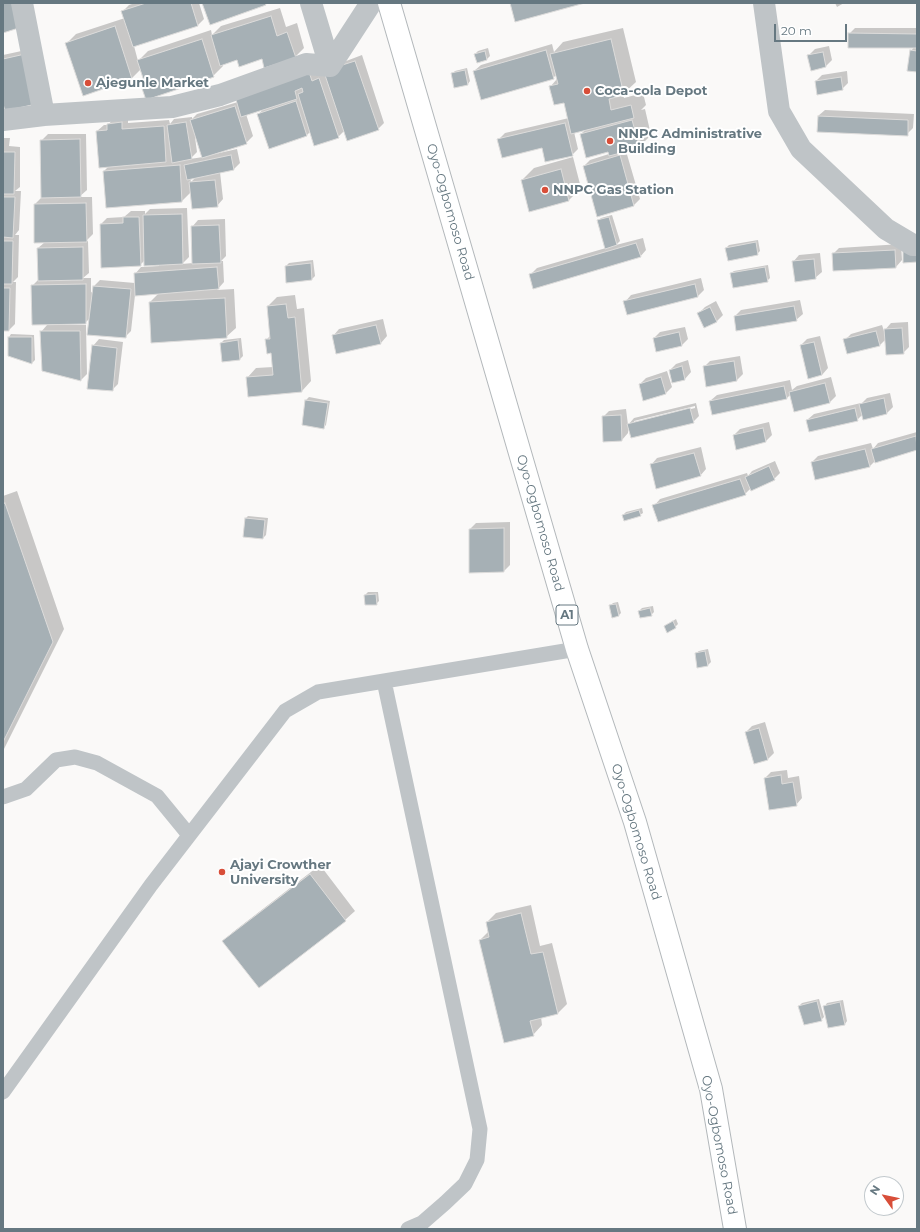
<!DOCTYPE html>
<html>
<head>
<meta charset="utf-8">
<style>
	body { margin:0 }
	#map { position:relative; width:920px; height:1232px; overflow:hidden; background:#faf9f8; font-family:Montserrat,sans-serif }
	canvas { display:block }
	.frame { position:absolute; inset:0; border:4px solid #667881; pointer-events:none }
	.north { position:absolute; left:864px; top:1176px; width:40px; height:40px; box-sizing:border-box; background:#fff; border:1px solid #c2c9cd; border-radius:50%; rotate:303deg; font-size:11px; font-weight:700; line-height:16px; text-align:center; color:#667881 }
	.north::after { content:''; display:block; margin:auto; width:14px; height:18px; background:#d84e39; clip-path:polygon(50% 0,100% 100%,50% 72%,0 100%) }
	.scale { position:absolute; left:774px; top:24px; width:73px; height:18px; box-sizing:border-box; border:2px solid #667881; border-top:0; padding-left:5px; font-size:12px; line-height:14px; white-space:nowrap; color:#667881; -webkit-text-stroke:3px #fff; paint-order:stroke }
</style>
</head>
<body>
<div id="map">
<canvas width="920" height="1232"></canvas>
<div class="frame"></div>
<div class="north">N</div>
<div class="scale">20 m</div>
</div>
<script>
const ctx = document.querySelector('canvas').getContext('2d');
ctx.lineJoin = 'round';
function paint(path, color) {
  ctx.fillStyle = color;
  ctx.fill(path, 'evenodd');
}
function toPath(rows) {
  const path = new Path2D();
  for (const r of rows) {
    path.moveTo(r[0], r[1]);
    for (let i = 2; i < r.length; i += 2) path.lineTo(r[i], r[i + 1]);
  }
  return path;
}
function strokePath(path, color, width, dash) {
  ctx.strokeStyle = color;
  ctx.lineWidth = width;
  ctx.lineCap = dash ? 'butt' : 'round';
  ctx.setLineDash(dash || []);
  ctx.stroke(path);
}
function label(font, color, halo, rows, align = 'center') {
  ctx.font = font + ' Montserrat,sans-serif';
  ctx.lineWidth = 4;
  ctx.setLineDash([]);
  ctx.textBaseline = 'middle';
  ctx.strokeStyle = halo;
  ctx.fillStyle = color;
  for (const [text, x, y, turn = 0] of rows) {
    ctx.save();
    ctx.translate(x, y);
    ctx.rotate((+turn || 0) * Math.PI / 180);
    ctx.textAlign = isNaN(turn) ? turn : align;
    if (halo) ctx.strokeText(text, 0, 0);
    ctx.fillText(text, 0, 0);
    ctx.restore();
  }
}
paint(toPath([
	[135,3,199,3,204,19,197,26,134,46,138,61,148,51,211,30,212,35,221,26,280,8,286,27,297,23,304,48,295,57,238,59,222,64,223,66,213,76,140,80,144,77,141,69,132,78,66,44,76,34,125,18,123,11,129,5],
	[835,3,844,3,837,7],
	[623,28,636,82,623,94,624,98,643,93,646,105,641,110,645,109,651,135,639,147,626,151,640,199,634,205,598,216,584,166,590,160,609,154,609,151,581,134,586,129,574,132,578,149,572,155,543,147,498,140,505,133,569,118,565,102,550,87,557,79,556,75,553,78,474,71,481,65,552,44,554,52,563,42],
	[855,28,917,28,917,71,911,51,914,47,849,34],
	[829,46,832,60,826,66,812,70,808,56,815,49],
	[40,47,3,99,3,55],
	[488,48,490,56,487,59,478,62,475,54,478,51],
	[362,55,384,123,378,129,345,130,338,137,311,131,307,135,259,114,264,108,246,114,253,136,246,143,215,153,215,154,237,149,240,163,234,169,220,172,223,199,217,206,191,192,182,201,106,207,104,171,109,166,97,131,104,125,108,125,114,118,128,116,128,123,169,120,170,124,174,119,192,117,192,119,197,114,238,102],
	[195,137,196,137,203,157,190,159,197,152],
	[196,177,191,182,190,178],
	[467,68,470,81,468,84,452,74,455,71],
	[847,71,848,83,842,89,816,81,822,75],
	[825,110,914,114,913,128,907,134,818,116],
	[48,134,86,134,87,190,79,197,92,197,93,234,86,241,88,241,89,273,83,278,91,278,91,292,93,293,94,286,100,280,135,283,135,274,141,267,159,266,159,264,145,260,140,265,102,267,101,224,107,218,124,217,131,211,145,211,145,214,150,209,187,208,189,257,182,264,193,263,192,227,198,220,225,219,226,256,221,261,223,261,224,282,217,290,234,289,236,328,226,337,150,302,159,293,135,295,131,331,125,337,90,318,85,323,32,286,39,279,38,248,45,242,35,204,41,198,42,198,41,141],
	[3,138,10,138,9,146,20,147,20,187,15,191,21,191,19,230,15,235,19,235,18,277,13,282,16,282,15,324,9,330,3,330],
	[573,157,581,188,569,200,530,211,522,180,534,168],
	[612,215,620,241,616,245,643,238,646,250,640,257,530,275,537,268,606,248,598,221,601,218],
	[758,240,760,251,757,254,726,248,729,245],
	[901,244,902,260,896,267,833,254,839,248],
	[820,253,822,272,815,278,793,262,799,255],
	[313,260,315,276,312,279,286,266,289,263],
	[768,265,770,278,767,281,731,273,734,271],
	[701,278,704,290,698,296,627,314,625,302,631,295],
	[295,295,297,309,304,308,311,381,302,391,247,378,256,368,273,367,272,352,266,340,271,335,268,306,277,297],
	[800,300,803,314,796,320,735,316,741,310],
	[716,301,723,315,717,321,705,326,699,313,705,307],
	[383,319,387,336,381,343,333,336,339,329],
	[908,322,909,347,903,353,886,339,880,345,848,353,845,340,851,334,882,325,884,331,891,323],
	[47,325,86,325,87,374,81,380,41,332],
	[685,327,688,339,682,345,654,338,660,332],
	[11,334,34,335,35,360,32,363,9,337],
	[820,336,828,368,822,375,808,378,801,345,807,339],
	[241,338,243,356,240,359,223,361,221,343,224,340],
	[99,339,123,342,118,384,112,390,93,346],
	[740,356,743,374,737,380,707,385,704,367,710,361],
	[688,360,691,372,685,379,673,382,670,370,676,364],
	[667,371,672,387,665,394,640,384,646,378],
	[831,377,836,396,829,403,791,394,786,399,710,401,717,395,790,380,792,390,797,386],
	[890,393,893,407,887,413,863,414,857,420,807,420,814,414,861,403,861,404,867,398],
	[309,397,330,401,326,425,323,428,303,424,306,400],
	[696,403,699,416,693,422,628,427,628,433,622,440,604,441,603,417,609,411,626,409,628,425,634,418],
	[695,406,695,408,634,423,634,421],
	[769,422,772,435,766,441,734,435,740,429],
	[917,432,917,449,875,462,875,461,869,467,812,462,818,456,871,443,873,449,878,443],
	[701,447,706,469,700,476,651,465,657,458],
	[775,461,780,473,774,479,751,488,745,494,654,506,660,499,747,473,748,476,752,471],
	[17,491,64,629,3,751,3,496],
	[642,508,643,513,640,515,623,515,626,512],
	[248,516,268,518,266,535,263,538,246,518],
	[510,522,510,565,504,571,470,572,470,529,476,523],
	[368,592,378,592,379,601,376,604,365,595],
	[618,602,621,613,618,616,610,606,613,603],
	[653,606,654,612,651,615,639,611,642,608],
	[676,619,678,624,675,627,665,626],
	[708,649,711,662,708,665,696,653,699,651],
	[765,722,774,753,768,759,755,763,746,732,752,726],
	[787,770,788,778,799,776,802,798,796,805,765,778,771,772],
	[320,865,355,911,345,920,224,941,233,932],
	[531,905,540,946,552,943,567,1004,558,1013,541,1017,542,1025,533,1035,480,940,489,931,487,922,496,913],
	[819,999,824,1017,821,1020,799,1006,802,1003],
	[843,1000,847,1021,845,1024,825,1006,827,1003]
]), '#0003');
const building = toPath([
	[3,3,21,3,28,25,3,33,3,3],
	[146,3,191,3,198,26,133,47,121,11,146,3],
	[202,3,265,3,266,5,210,25,202,3],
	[510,3,585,3,515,22,510,3],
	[271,16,277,36,287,32,296,58,264,68,262,59,239,67,237,60,220,66,211,35,271,16],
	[115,26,132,79,83,96,65,43,115,26],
	[848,33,917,34,917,48,848,48,848,33],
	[202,39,214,77,146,100,139,80,143,78,137,60,202,39],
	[611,39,624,95,609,99,611,110,631,105,634,118,571,134,564,103,554,105,549,86,558,84,550,54,611,39],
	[546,50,554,79,481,100,473,71,546,50],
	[910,50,917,51,917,72,907,71,910,50],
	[485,51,487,60,477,63,474,54,485,51],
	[34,52,45,102,5,111,3,104,3,59,34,52],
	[823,52,826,67,811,71,807,55,823,52],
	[355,61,379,130,347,141,325,75,336,67,355,61],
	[308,69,312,81,319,78,339,138,314,146,298,94,303,92,302,88,295,91,297,99,241,117,234,93,308,69],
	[465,70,468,85,454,88,451,73,465,70],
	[841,77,843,90,817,95,815,81,841,77],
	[296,101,307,136,269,149,257,114,296,101],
	[235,106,247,144,202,158,190,120,235,106],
	[818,116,908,120,908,136,817,132,818,116],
	[632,120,640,148,609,156,608,152,586,158,580,134,632,120],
	[122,122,122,129,164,126,166,162,99,168,96,131,107,130,107,124,122,122],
	[186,122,192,159,172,163,167,125,186,122],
	[565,123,573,156,545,162,542,148,502,158,497,139,565,123],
	[80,139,81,197,41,198,40,140,80,139],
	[3,152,15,152,14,194,3,194,3,152],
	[231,155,234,170,187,180,184,165,231,155],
	[620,155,634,206,597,217,583,166,620,155],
	[180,165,182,202,106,208,103,171,180,165],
	[561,169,569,201,529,212,521,180,561,169],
	[215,180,218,207,192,209,189,182,215,180],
	[3,197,15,197,13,238,3,237,3,197],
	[86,203,87,242,34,243,34,204,86,203],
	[182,214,183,264,144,266,143,215,182,214],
	[123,217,139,217,141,266,101,268,100,224,123,223,123,217],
	[609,217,617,245,605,249,597,220,609,217],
	[219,225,221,263,192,264,191,226,219,225],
	[3,241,13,241,12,284,3,284,3,241],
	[756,242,758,255,728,261,725,248,756,242],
	[636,243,641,257,533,289,529,274,636,243],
	[83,247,83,280,38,281,37,248,83,247],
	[903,248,917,248,917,262,903,263,903,248],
	[895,250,896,268,833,271,832,253,895,250],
	[814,259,816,279,795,282,792,261,814,259],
	[311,263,312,280,286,283,285,266,311,263],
	[217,267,219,289,135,296,134,273,217,267],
	[765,267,768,282,733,288,730,273,765,267],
	[86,284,86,324,32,325,31,285,86,284],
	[695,284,698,297,627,315,623,301,695,284],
	[93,286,131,289,126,338,87,335,93,286],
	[3,288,10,288,9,331,3,331,3,288],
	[225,298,227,338,151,343,149,302,225,298],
	[286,304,288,318,295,317,302,392,248,397,246,377,273,375,271,353,267,354,265,339,270,339,267,306,286,304],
	[794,306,797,321,736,331,734,316,794,306],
	[710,307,717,322,704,328,697,313,710,307],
	[376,325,381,344,336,354,332,335,376,325],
	[902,328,904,354,886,355,884,329,902,328],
	[40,331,80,331,81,381,42,371,40,331],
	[876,331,880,346,847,354,843,339,876,331],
	[679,332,682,346,656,352,653,338,679,332],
	[8,337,32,337,32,364,8,356,8,337],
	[238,340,240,360,222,362,220,343,238,340],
	[814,342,822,375,808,379,800,345,814,342],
	[92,345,117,348,113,391,87,389,92,345],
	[734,361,737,381,706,387,703,366,734,361],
	[682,366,685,380,672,383,669,370,682,366],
	[661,377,666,394,643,401,639,384,661,377],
	[825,383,830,403,794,412,789,392,825,383],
	[784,386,787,399,712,415,709,401,784,386],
	[884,398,887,414,863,420,859,404,884,398],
	[305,400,328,403,324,429,302,425,305,400],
	[690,408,694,423,631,438,627,424,690,408],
	[855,408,858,421,809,432,806,420,855,408],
	[621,415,622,441,603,442,602,416,621,415],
	[763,428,766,442,736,450,733,435,763,428],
	[916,436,917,450,875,463,871,449,916,436],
	[865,449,870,467,815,480,811,462,865,449],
	[694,453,701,476,656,489,650,464,694,453],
	[769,466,775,480,751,491,745,477,769,466],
	[740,479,746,495,658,522,652,505,740,479],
	[5,503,53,642,3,742,3,504,5,503],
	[639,510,641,516,624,521,622,515,639,510],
	[245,518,265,520,263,539,243,537,245,518],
	[504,528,504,572,469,573,469,529,504,528],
	[376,594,377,605,365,605,364,595,376,594],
	[616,604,619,616,612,618,609,605,616,604],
	[650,608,652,616,640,618,638,611,650,608],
	[673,621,676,628,667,633,664,626,673,621],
	[705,651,708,666,697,668,695,653,705,651],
	[759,728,768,760,754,764,745,732,759,728],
	[781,775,782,784,793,782,797,806,769,810,764,778,781,775],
	[310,874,346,921,259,988,222,941,310,874],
	[521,913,531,954,543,952,558,1014,530,1021,534,1036,504,1043,479,940,489,937,486,922,521,913],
	[817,1001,822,1021,804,1025,798,1006,817,1001],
	[840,1002,845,1025,828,1028,823,1006,840,1002]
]);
paint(building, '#a6b0b5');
strokePath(building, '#dcdbda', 1);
const highway = toPath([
	[389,3,577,649,635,822,711,1089,735,1229]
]);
strokePath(highway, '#b3b8bb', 24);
strokePath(toPath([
	[384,681,480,1129,477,1160,465,1184,445,1203,422,1223,408,1229],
	[3,797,26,789,56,760,75,757,97,763,157,796,189,835],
	[3,1092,151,885,285,711,318,692,577,649]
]), '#bfc4c7', 15);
strokePath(toPath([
	[22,3,44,115],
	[311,3,330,66],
	[764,3,779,111,801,149,886,229,913,245,917,245],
	[3,120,44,115,172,107,220,95,306,64,330,66,371,3]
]), '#bfc4c7', 22);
strokePath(highway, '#fff', 22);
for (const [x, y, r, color] of [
	[88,83,4,"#d84e39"],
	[587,91,4,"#d84e39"],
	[610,141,4,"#d84e39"],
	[545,190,4,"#d84e39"],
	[222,872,4,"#d84e39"]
]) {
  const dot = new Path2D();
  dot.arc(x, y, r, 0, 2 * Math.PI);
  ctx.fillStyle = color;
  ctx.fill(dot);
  strokePath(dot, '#fff', 1.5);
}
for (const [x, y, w] of [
	[567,615,22]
]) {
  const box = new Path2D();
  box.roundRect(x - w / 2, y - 10, w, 20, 3);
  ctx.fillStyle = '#fff';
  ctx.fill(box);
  strokePath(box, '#667881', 1);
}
label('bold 12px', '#667881', null, [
	["A1",567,615]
]);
label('bold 13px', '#667881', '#fff', [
	["Ajegunle Market",96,83],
	["Coca-cola Depot",595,91],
	["NNPC Administrative",618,134],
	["Building",618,149],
	["NNPC Gas Station",553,190],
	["Ajayi Crowther",230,865],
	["University",230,880]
], 'left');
label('13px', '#667881', '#fff', [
	["Oyo-Ogbomoso Road",450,212,74],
	["Oyo-Ogbomoso Road",540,523,74],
	["Oyo-Ogbomoso Road",636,832,73],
	["Oyo-Ogbomoso Road",719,1145,79]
]);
</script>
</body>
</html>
